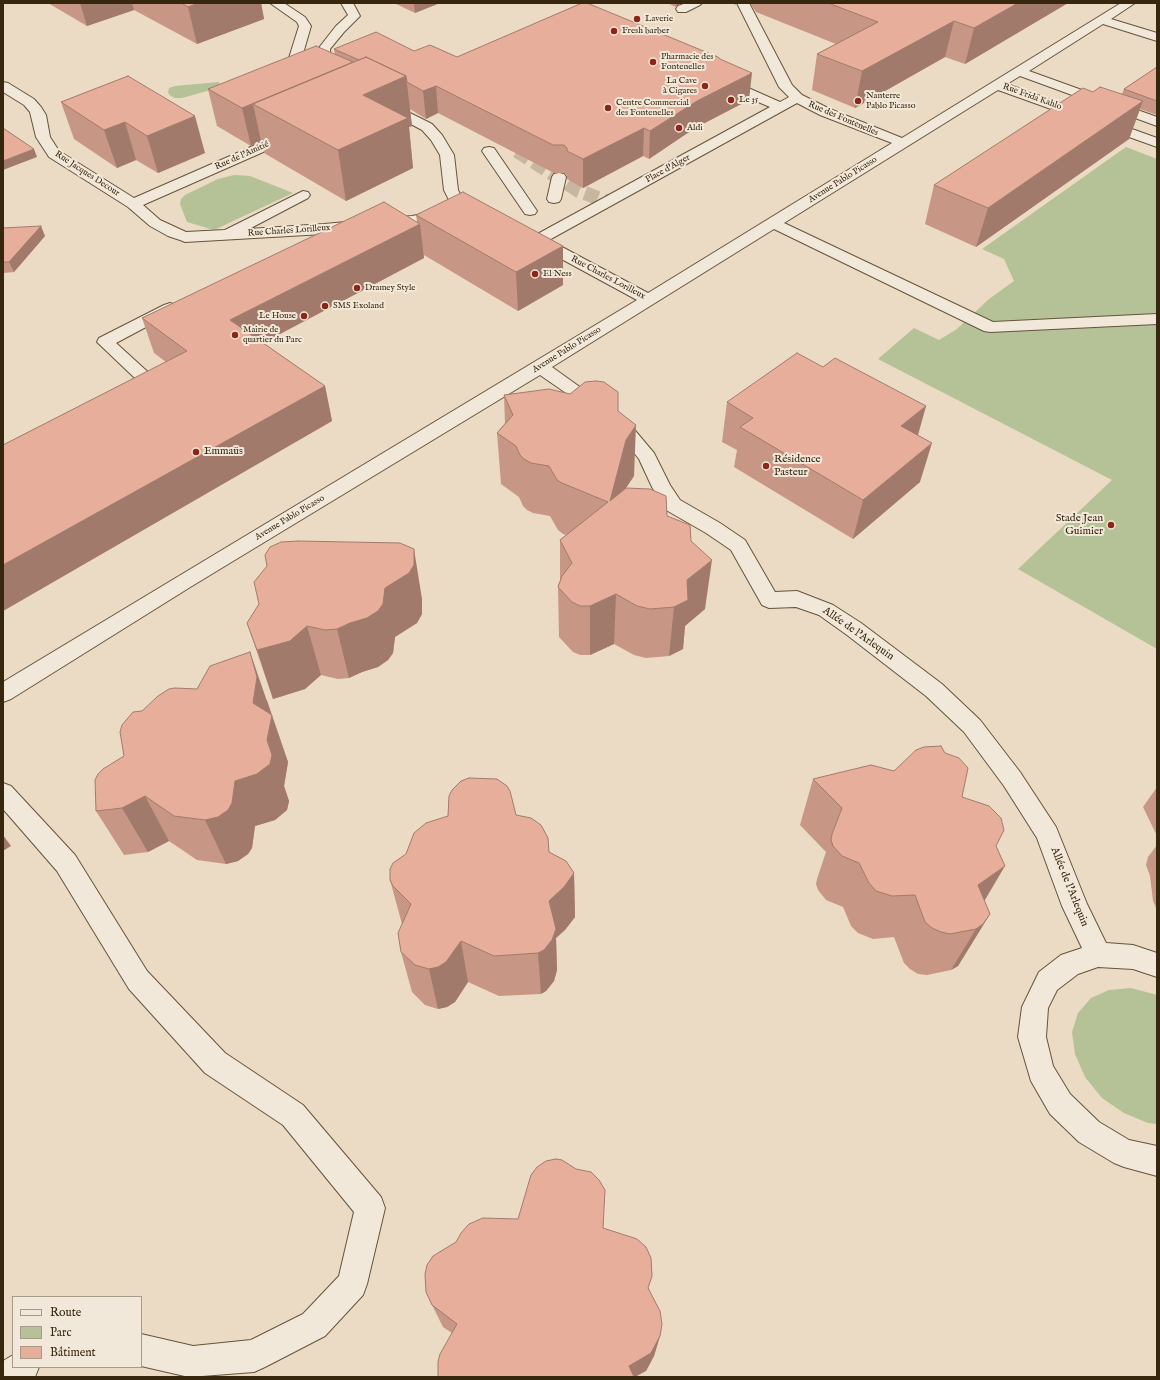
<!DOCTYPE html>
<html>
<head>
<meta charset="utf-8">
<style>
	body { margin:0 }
	#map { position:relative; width:1160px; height:1380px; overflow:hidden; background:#ebdbc4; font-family:"IM FELL English",serif }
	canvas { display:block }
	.frame { position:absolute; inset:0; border:4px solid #37270f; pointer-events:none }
	.legend { position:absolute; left:12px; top:1296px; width:130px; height:72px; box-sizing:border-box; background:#f2e8d9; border:1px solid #a79b88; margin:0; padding:5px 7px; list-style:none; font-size:12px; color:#37270f }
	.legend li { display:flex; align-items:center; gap:8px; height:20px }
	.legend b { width:20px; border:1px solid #a79b88 }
</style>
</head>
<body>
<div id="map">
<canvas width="1160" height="1380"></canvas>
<div class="frame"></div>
<ul class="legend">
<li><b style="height:5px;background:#f2e8d9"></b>Route</li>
<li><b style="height:11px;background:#b5c196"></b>Parc</li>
<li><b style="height:11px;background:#e7af9b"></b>Bâtiment</li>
</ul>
</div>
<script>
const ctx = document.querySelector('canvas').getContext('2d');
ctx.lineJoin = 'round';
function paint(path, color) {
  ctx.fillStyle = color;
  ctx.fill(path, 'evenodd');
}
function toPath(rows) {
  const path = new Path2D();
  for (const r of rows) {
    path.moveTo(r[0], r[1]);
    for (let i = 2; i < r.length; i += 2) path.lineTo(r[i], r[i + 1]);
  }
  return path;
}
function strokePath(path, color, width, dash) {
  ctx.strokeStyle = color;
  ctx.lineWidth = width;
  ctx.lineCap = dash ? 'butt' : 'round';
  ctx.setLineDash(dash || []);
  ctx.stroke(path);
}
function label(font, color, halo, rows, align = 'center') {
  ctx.font = font + ' "IM FELL English",serif';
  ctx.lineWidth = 4;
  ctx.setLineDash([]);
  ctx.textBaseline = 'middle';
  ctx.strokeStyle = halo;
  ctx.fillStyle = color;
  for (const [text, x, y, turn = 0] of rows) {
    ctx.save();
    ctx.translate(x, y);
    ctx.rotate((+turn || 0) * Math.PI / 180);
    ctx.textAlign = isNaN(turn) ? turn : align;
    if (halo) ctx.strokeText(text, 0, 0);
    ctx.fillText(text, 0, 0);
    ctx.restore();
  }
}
paint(toPath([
	[219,82,221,87,182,98,175,98,171,96,168,93,169,88,175,86],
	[1126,147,1157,159,1157,649,1018,569,1112,480,878,359,914,328,939,340,957,329,989,299,1014,281,1004,259,982,249],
	[234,175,250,176,293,193,214,230,187,222,180,204,181,199,185,195,218,179],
	[1131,988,1157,995,1157,1124,1148,1123,1124,1113,1102,1098,1085,1077,1075,1054,1072,1032,1078,1013,1091,998,1109,990]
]), '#b5c196');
strokePath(toPath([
	[517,151,579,191,609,202]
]), '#c7b7a0', 14, [14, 6]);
const minor = toPath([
	[270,3,284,3,305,17,311,26,302,57,322,72,319,64,318,49,336,26,348,15,341,3,353,3,360,16,344,32,330,49,331,64,337,79,336,82,326,82,322,73,321,76,316,77,304,73,291,61,289,58,299,26,297,22,270,3],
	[686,3,702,3,700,5,686,12,678,12,676,9,678,6,686,3],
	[737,3,749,3,792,85,802,95,830,109,902,138,1121,3,1135,3,1111,19,1157,33,1157,41,1103,24,1029,71,1157,117,1157,126,1020,76,1007,84,1157,138,1157,147,998,90,784,223,993,322,1157,314,1157,324,990,332,984,331,774,229,552,367,627,421,654,453,670,485,680,500,720,523,745,540,775,592,797,591,833,605,861,623,942,684,980,720,1020,772,1056,827,1087,904,1106,943,1133,945,1157,953,1157,977,1133,969,1098,967,1078,974,1057,990,1048,1008,1046,1037,1053,1066,1070,1094,1099,1122,1129,1140,1157,1146,1157,1176,1124,1167,1114,1163,1079,1142,1050,1114,1031,1081,1018,1037,1022,1007,1039,972,1061,955,1082,948,1062,906,1037,838,1004,786,964,732,926,696,847,635,819,615,796,607,769,608,762,605,731,550,706,533,666,510,652,487,639,459,615,429,592,411,540,375,192,586,11,699,3,702,3,682,637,300,532,243,529,240,532,237,770,107,718,85,717,82,718,79,728,79,780,102,789,97,779,87,737,3],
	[797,103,820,115,892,143,648,293,549,240,797,103],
	[3,82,8,83,34,99,41,107,46,115,50,137,59,151,134,198,285,132,290,131,295,132,297,135,295,138,143,205,160,220,186,232,225,230,303,191,308,192,310,195,308,198,249,229,324,224,412,216,450,209,450,202,444,190,440,155,431,140,422,130,379,107,377,104,379,101,384,100,432,124,442,135,454,155,458,190,464,202,464,211,462,214,453,215,447,217,412,224,324,234,185,242,180,240,168,236,150,226,128,207,49,157,36,137,30,112,24,105,3,92,3,82],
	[489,147,494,148,537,211,535,214,530,215,525,214,523,211,482,151,484,148,489,147],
	[559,173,564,174,566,177,561,199,559,202,554,203,549,202,547,199,552,177,554,174,559,173],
	[170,303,176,305,178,308,176,311,116,343,161,384,158,388,145,394,139,396,133,394,130,390,133,386,140,383,97,342,99,338,164,305,170,303],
	[3,783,11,786,75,855,147,971,225,1053,303,1105,381,1197,385,1208,367,1284,363,1295,325,1336,265,1367,254,1372,189,1377,141,1366,141,1334,193,1346,251,1340,303,1314,339,1276,354,1212,283,1125,205,1073,129,989,57,871,3,809,3,783],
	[13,1355,13,1367,39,1367,35,1377,3,1377,3,1361,13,1355]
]);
strokePath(minor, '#64543c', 2);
paint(minor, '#f2e8d9');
paint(toPath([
	[48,3,261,3,264,19,197,44,134,10,87,26],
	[394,3,440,3,415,13],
	[667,3,684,3,677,5,676,7],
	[731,3,736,3,736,5],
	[750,3,1068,3,965,64,945,57,855,108,812,90,817,54,836,44,756,12],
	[334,49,414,51,749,100,695,128,649,159,643,156,583,188,567,179,567,176,564,173,554,173,438,113,426,119,410,109,412,126,409,127,413,168,346,201,264,153,261,141,251,146,217,126,208,89,335,55],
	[1157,67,1157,115,1140,109,1129,139,976,247,925,224,934,185,1093,92,1122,94,1124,89],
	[128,76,205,153,158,173,136,160,117,168,74,139,61,102],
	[416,215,563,246,563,285,518,311,424,255,424,258,263,343,325,386,332,421,3,611,3,445,166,362,154,353,142,318,417,222],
	[3,228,45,236,14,272,3,273],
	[823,367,926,406,918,435,920,482,853,539,734,467,737,450,722,442,727,402],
	[504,395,618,411,634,476,625,489,667,516,691,541,705,609,685,626,683,649,669,656,646,658,634,655,614,644,590,655,580,655,573,652,559,637,558,587,560,581,560,540,566,535,563,534,558,530,550,516,533,513,527,510,523,506,519,497,501,484,497,433,505,423],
	[422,599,422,614,417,623,395,637,393,653,388,660,378,667,362,672,349,678,338,679,321,675,305,689,273,699,247,623,259,604],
	[267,700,272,715,288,762,284,786,289,801,287,810,275,820,255,826,252,848,248,854,238,861,226,864,197,860,169,841,148,852,124,855,96,811],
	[813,779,962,797,996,846,984,901,990,914,958,966,951,970,927,975,918,974,910,969,904,963,894,937,873,939,858,933,851,926,843,907,826,900,818,890,816,884,817,879,826,852,800,825],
	[1157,787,1157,836,1143,807],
	[516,815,549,852,574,873,575,917,565,930,556,938,557,970,554,981,546,991,541,994,499,996,468,982,455,1002,447,1007,438,1009,425,1005,412,992,401,952,402,924,390,880],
	[1157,845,1157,910,1153,901,1150,876,1146,865,1148,857],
	[603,1228,649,1289,660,1336,654,1356,646,1371,452,1333,443,1327,432,1305]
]), '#c79685');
paint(toPath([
	[80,3,132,3,134,10,87,26],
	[198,3,261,3,264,19,197,44,188,7],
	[414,3,440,3,415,13],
	[676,3,684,3,677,5,676,7],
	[1018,3,1068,3,965,64,974,28],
	[954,21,945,57,855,108,862,71],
	[752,73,749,100,695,128,649,159,650,131,697,101],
	[406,76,412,126,409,127,413,168,346,201,338,150,363,95],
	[436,86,438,113,426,119,423,91],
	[1143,101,1129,139,976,247,988,208],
	[253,104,261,141,251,146,242,108],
	[195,116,205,153,158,173,147,136],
	[125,122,136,160,117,168,104,130],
	[644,128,643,156,583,188,583,159],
	[34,149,37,157,3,170,3,161],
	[420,224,424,258,240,355,230,320],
	[41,226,45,236,14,272,9,262],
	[563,246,563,285,518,311,516,272],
	[325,386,332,421,3,611,3,565],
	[926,406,915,445,901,426],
	[636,425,634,476,624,491,610,501,626,440],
	[932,443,920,482,853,539,863,500],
	[414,549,422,599,422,614,417,623,395,637,393,653,388,660,378,667,362,672,349,678,337,629,385,588],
	[712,560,705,609,685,626,683,649,669,656,674,607,687,580],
	[616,594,614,644,590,655,590,606],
	[307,626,321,675,305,689,273,699,257,650],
	[250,652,288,762,284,786,289,801,287,810,275,820,255,826,252,848,248,854,238,861,226,864,205,820,235,781,253,703],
	[145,796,169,841,148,852,122,808],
	[3,835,11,846,3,851],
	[1005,866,979,910,978,885],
	[574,873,575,917,565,930,556,938,557,970,554,981,546,991,541,994,538,953,549,901],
	[990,914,958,966,951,970,976,929],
	[461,941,468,982,455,1002,447,1007,438,1009,429,969],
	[660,1336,654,1356,646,1371,635,1377,626,1377,629,1366]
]), '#a27a6c');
const building = toPath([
	[181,3,198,3,188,7,181,3],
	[582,3,587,3,718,57,720,59,752,73,697,101,650,131,644,128,583,159,567,151,567,148,564,145,553,145,436,86,423,91,407,82,406,76,366,57,359,60,334,49,376,32,414,51,430,45,457,57,582,3],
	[828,3,1018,3,974,28,954,21,862,71,817,54,878,22,828,3],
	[316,46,353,62,242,108,208,89,316,46],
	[366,57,406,76,363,95,408,118,338,150,253,104,366,57],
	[1157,67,1157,101,1124,89,1157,67],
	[128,76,195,116,147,136,125,122,104,130,61,102,128,76],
	[1100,87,1143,101,988,208,934,185,1083,88,1093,92,1100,87],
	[3,128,34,149,3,161,3,128],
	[463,192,563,246,516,272,416,215,463,192],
	[384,202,420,224,230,320,325,386,3,565,3,445,187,351,142,318,384,202],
	[41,226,9,262,3,262,3,228,41,226],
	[797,353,823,367,835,358,926,406,901,426,932,443,863,500,740,427,753,418,727,402,797,353],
	[596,381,604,382,618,392,618,411,636,425,626,440,610,501,626,488,650,489,666,496,667,516,690,525,691,541,712,560,687,580,688,600,674,607,650,609,637,606,616,594,590,606,580,606,572,602,558,587,562,576,572,563,560,540,608,502,562,483,557,480,549,466,531,463,524,459,520,455,516,446,497,433,513,415,504,395,549,389,570,394,585,382,596,381],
	[298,541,400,543,414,549,414,565,409,573,385,588,383,604,378,611,367,618,350,623,337,629,325,630,307,626,290,641,257,650,247,623,259,604,254,582,267,566,265,555,270,547,281,542,298,541],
	[250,652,257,677,253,703,272,715,267,740,272,755,270,764,257,774,235,781,232,803,228,810,218,817,205,820,174,816,145,796,122,808,96,811,95,780,98,774,103,769,124,756,120,732,122,725,133,712,142,711,158,696,169,689,175,688,197,689,210,666,250,652],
	[941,746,945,753,959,758,968,768,962,797,989,806,1001,818,1004,830,996,846,1005,866,978,885,990,914,983,924,976,929,950,934,941,932,932,928,925,922,915,895,892,896,876,891,869,883,859,863,842,856,833,846,831,840,832,834,842,808,813,779,871,765,894,771,916,750,924,747,941,746],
	[469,778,497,779,507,786,510,791,516,815,531,818,541,825,548,838,549,852,566,861,574,873,564,887,549,901,556,929,552,940,544,950,538,953,494,956,461,941,446,962,438,967,429,969,415,965,401,952,398,933,411,904,393,886,390,880,390,869,393,863,406,854,414,833,426,823,448,816,449,796,452,790,461,781,469,778],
	[556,1159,562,1160,576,1169,591,1172,599,1180,605,1190,603,1228,637,1239,646,1247,651,1258,652,1276,648,1288,660,1311,662,1324,660,1336,651,1353,629,1366,634,1377,440,1377,438,1376,438,1362,440,1354,457,1324,432,1305,426,1292,425,1274,427,1265,433,1256,456,1242,461,1233,469,1224,483,1218,518,1219,531,1175,537,1167,546,1161,556,1159]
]);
paint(building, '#e7af9b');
strokePath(building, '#a27a6c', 1);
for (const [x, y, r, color] of [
	[637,19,4,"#8f2418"],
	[614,31,4,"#8f2418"],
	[653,62,4,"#8f2418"],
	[705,86,4,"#8f2418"],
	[731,100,4,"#8f2418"],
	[858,101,4,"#8f2418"],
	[608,108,4,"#8f2418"],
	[679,128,4,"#8f2418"],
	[535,274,4,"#8f2418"],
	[357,288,4,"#8f2418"],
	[325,306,4,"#8f2418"],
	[304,316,4,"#8f2418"],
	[235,335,4,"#8f2418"],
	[196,452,4,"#8f2418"],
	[766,466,4,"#8f2418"],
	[1111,525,4,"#8f2418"]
]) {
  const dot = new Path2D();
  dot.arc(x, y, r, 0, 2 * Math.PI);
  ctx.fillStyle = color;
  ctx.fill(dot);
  strokePath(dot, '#f2e8d9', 1.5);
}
label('9px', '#37270f', '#f2e8d9', [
	["Laverie",645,19],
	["Fresh barber",622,31],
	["Pharmacie des",661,57],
	["Fontenelles",661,67],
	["La Cave",697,81,"right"],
	["à Cigares",697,91,"right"],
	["Nanterre",866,96],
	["Pablo Picasso",866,106],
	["Le 35",739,100],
	["Centre Commercial",616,103],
	["des Fontenelles",616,113],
	["Aldi",687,128],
	["El Ness",543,274],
	["Dramey Style",365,288],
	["SMS Exoland",333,306],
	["Le House",296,316,"right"],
	["Mairie de",243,330],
	["quartier du Parc",243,340]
], 'left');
label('9px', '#37270f', '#f2e8d9', [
	["Rue Frida Kahlo",1032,97,20],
	["Rue des Fontenelles",843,119,23],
	["Rue de l'Amitié",242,156,-24],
	["Place d'Alger",668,169,-29],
	["Rue Jacques Decour",87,174,33],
	["Avenue Pablo Picasso",843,180,-32],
	["Rue Charles Lorilleux",289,231,-4],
	["Rue Charles Lorilleux",608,278,28],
	["Avenue Pablo Picasso",567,350,-32],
	["Avenue Pablo Picasso",290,518,-31]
]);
label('11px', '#37270f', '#f2e8d9', [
	["Emmaüs",204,452],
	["Résidence",774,460],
	["Pasteur",774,473],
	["Stade Jean",1103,519,"right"],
	["Guimier",1103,532,"right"]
], 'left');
label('11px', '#37270f', '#f2e8d9', [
	["Allée de l'Arlequin",858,634,35],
	["Allée de l'Arlequin",1069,887,68]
]);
</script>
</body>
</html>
